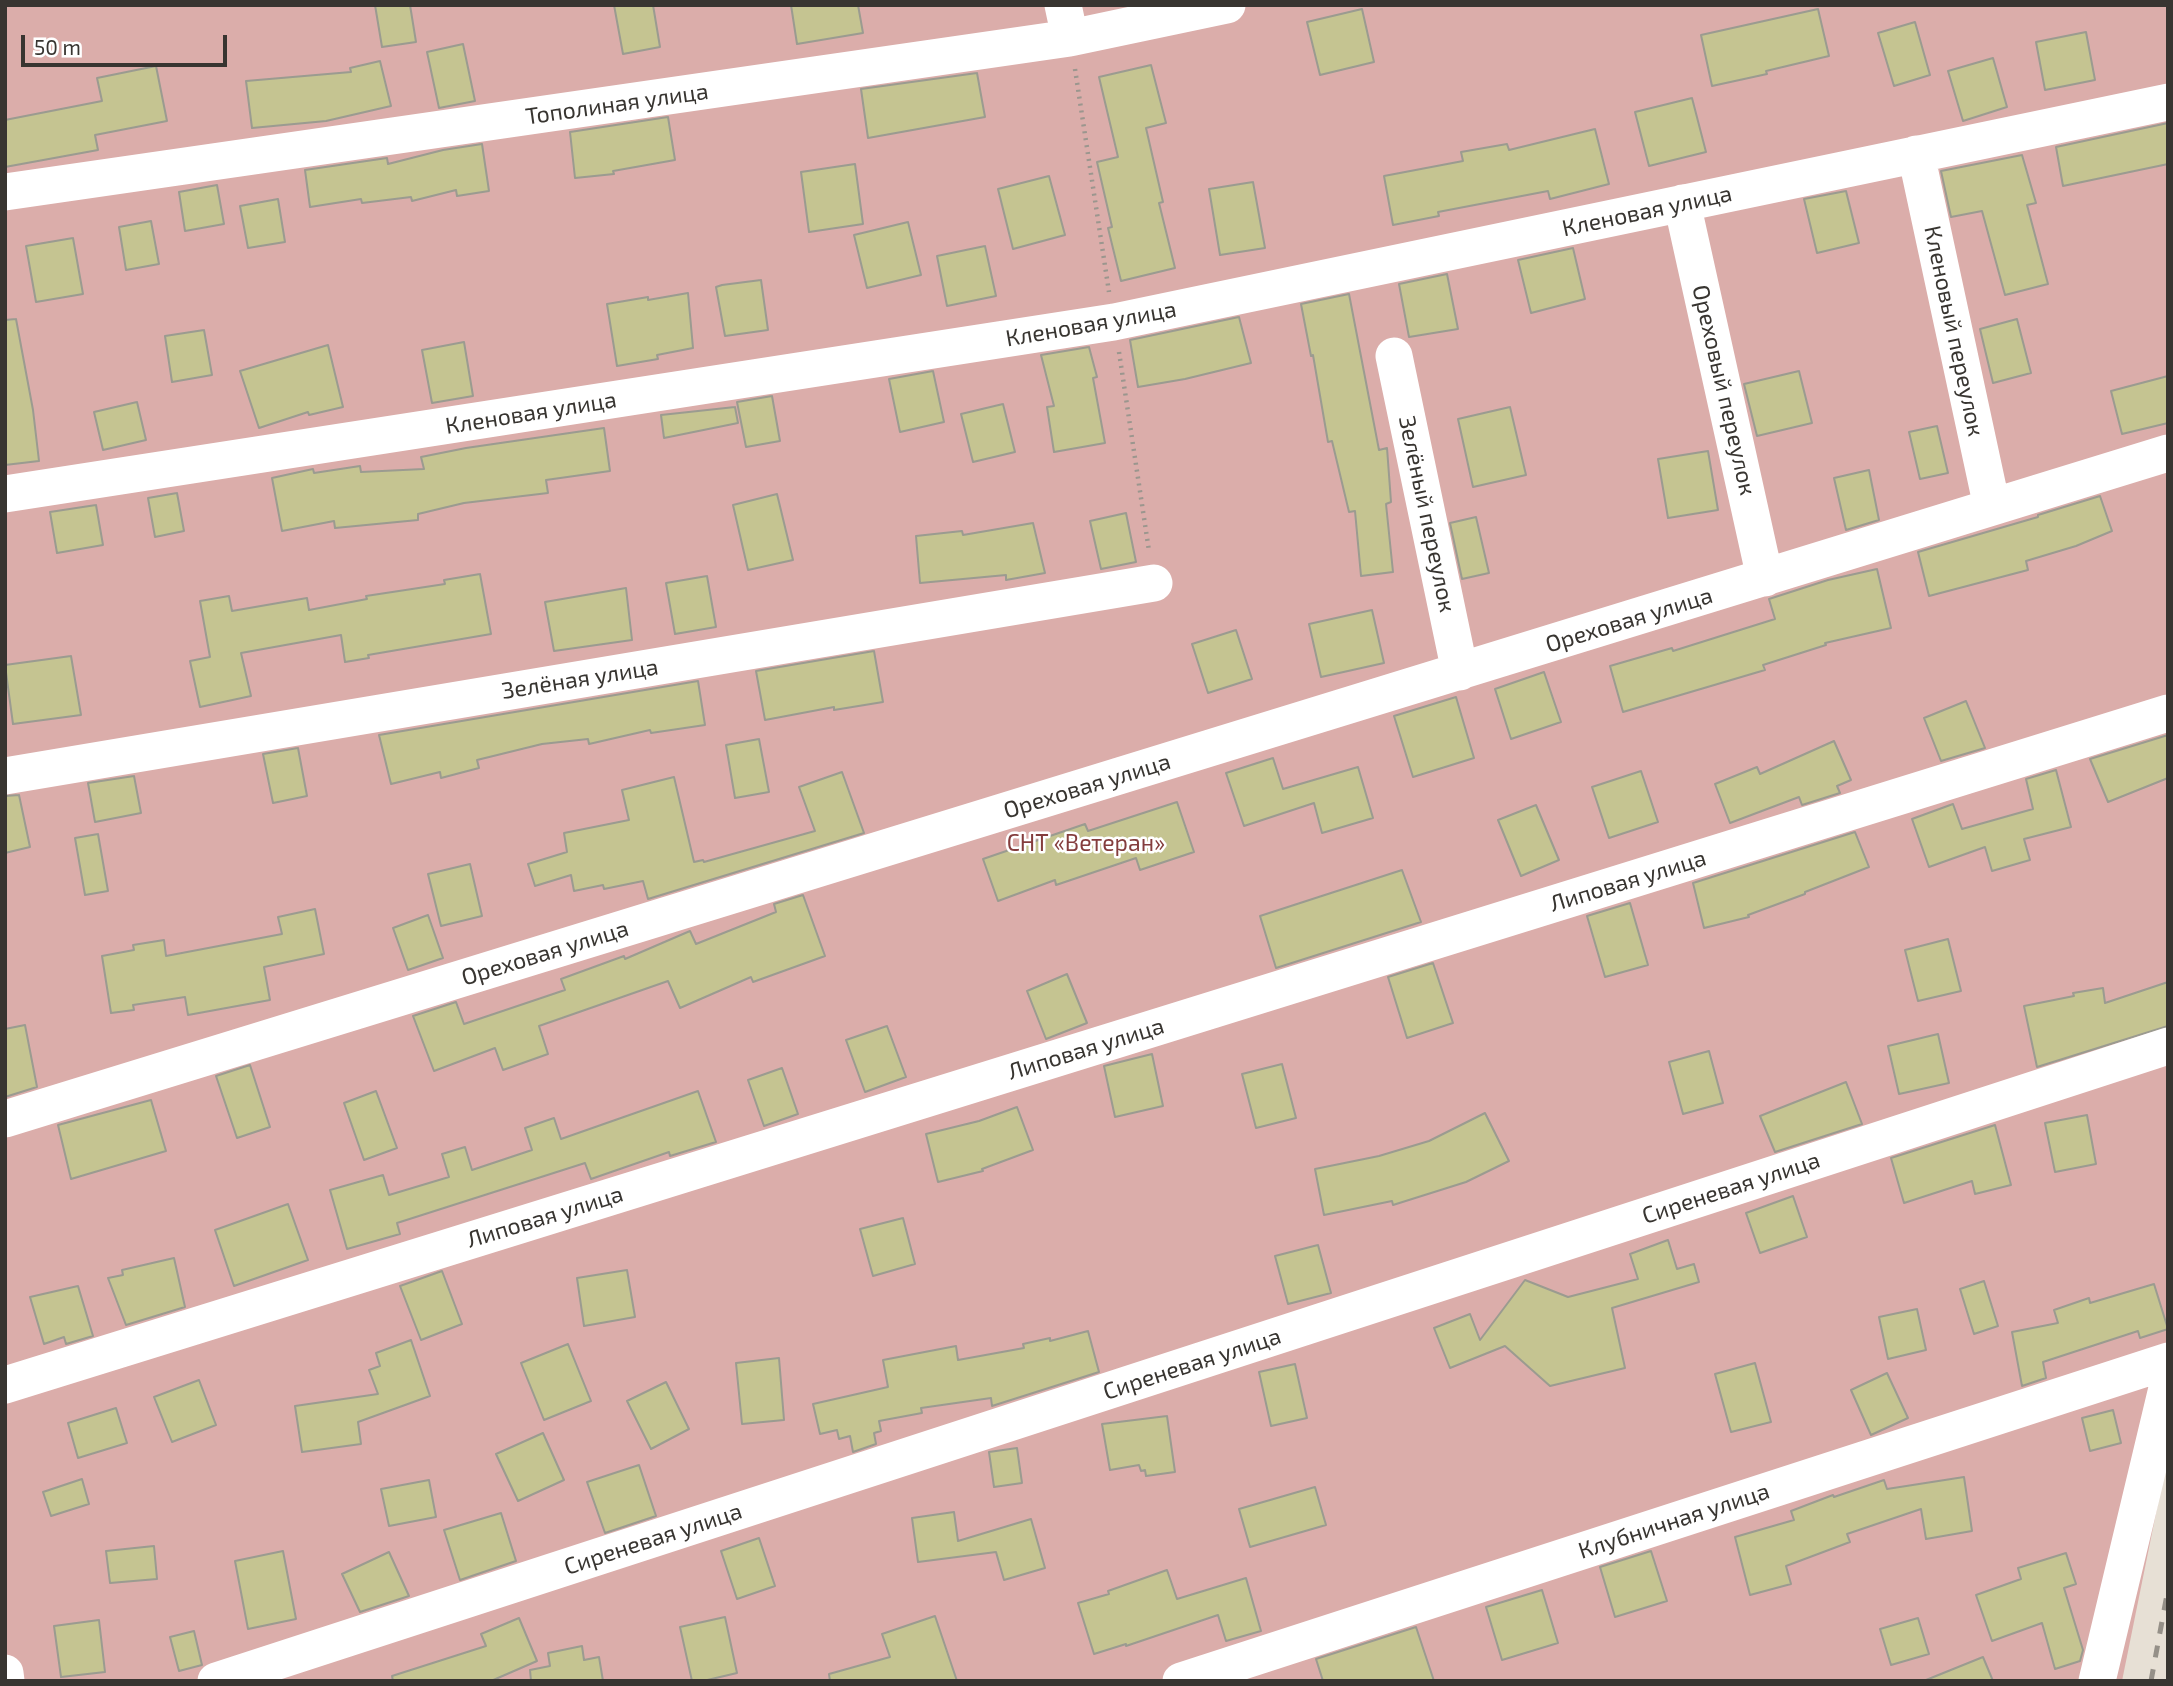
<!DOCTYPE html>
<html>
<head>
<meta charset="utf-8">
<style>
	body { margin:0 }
	#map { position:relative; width:2173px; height:1686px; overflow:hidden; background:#e7e0d5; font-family:"Exo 2",sans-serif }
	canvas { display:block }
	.frame { position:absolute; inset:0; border:7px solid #383531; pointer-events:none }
	.scale { position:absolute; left:21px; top:35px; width:206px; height:32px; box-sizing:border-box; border:4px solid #383531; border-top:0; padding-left:9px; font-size:21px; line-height:24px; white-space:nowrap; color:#383531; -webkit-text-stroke:5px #fff; paint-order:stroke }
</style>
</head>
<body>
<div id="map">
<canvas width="2173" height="1686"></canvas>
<div class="frame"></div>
<div class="scale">50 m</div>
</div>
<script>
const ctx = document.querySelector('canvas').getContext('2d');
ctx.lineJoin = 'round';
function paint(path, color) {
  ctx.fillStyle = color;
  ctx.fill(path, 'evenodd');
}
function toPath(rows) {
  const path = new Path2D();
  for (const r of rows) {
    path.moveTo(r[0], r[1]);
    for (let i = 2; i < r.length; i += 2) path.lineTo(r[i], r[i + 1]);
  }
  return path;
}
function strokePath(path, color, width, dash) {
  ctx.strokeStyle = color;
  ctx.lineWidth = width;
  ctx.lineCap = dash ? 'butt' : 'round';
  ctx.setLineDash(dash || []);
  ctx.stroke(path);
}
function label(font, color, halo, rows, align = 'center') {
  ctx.font = font + ' "Exo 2",sans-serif';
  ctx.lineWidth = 5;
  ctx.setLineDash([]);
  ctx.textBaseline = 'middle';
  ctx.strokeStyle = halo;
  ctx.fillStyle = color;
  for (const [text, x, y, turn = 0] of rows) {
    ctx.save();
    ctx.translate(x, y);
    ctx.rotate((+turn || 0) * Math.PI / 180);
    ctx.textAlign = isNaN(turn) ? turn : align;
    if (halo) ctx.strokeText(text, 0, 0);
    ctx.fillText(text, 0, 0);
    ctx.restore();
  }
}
paint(toPath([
	[5,5,2168,5,2168,1454,2122,1681,5,1681]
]), '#dbadaa');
const building = toPath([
	[375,5,410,5,416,42,382,47,375,5],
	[614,5,653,5,660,47,623,54,614,5],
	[791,5,858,5,863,33,797,44,791,5],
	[1362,9,1374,62,1320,75,1307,22,1362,9],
	[1818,9,1829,56,1766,71,1767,74,1712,86,1701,35,1818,9],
	[1915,22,1930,75,1894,86,1878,33,1915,22],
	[2086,32,2095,80,2045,90,2036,42,2086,32],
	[463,44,475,101,439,108,427,52,463,44],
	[1993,58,2007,107,1963,121,1948,71,1993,58],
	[380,61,391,106,326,121,252,128,246,81,351,72,350,68,380,61],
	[1151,65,1166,123,1146,128,1163,202,1159,203,1175,268,1121,281,1108,228,1112,227,1097,162,1118,157,1099,77,1151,65],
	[156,66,167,121,95,135,98,150,5,167,5,120,102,101,97,78,156,66],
	[977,73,985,117,868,138,861,89,977,73],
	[1692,98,1706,152,1649,166,1635,112,1692,98],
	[668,117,675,160,613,171,614,174,575,178,570,132,668,117],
	[2168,123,2168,164,2063,186,2056,147,2168,123],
	[1595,129,1609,184,1550,199,1548,191,1438,212,1439,216,1393,225,1384,176,1463,161,1461,152,1507,144,1509,150,1595,129],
	[482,144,489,191,457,196,456,190,412,201,411,197,362,203,361,199,310,207,305,170,387,158,388,164,443,150,482,144],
	[2022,155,2036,203,2027,205,2048,284,2005,295,1982,211,1951,217,1941,171,2022,155],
	[855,164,863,224,809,232,801,172,855,164],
	[1049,176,1065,235,1013,249,998,189,1049,176],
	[1253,182,1265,248,1220,255,1209,189,1253,182],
	[217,185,224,224,185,231,179,192,217,185],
	[1846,191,1859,243,1817,253,1804,199,1846,191],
	[278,199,285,242,248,248,240,206,278,199],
	[151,221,159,264,126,270,119,227,151,221],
	[908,222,921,275,867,288,854,235,908,222],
	[73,238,83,294,36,302,26,246,73,238],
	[985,246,996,296,947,306,937,256,985,246],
	[1573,248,1585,299,1531,313,1518,260,1573,248],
	[1447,274,1458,329,1409,337,1399,284,1447,274],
	[761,280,768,330,725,336,716,287,722,285,761,280],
	[688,293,693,348,657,355,658,359,617,366,607,304,648,297,648,300,688,293],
	[1349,294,1379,450,1387,448,1391,502,1386,504,1393,572,1361,576,1355,511,1349,512,1332,441,1328,442,1313,355,1311,356,1301,304,1349,294],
	[1239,317,1251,363,1185,379,1138,387,1130,340,1239,317],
	[16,319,33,410,39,461,5,465,5,320,16,319],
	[2017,319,2031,373,1993,383,1980,329,2017,319],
	[204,330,212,375,172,382,165,336,204,330],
	[464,342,473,396,432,403,422,350,464,342],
	[328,345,343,407,309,415,308,412,259,428,240,371,328,345],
	[1089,347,1097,377,1093,378,1105,443,1054,452,1047,407,1054,406,1041,355,1089,347],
	[933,371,944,422,900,432,889,379,933,371],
	[1799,371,1812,423,1757,436,1744,384,1799,371],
	[2168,376,2168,423,2122,434,2111,391,2168,376],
	[772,396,780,441,746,447,737,402,772,396],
	[137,402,146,440,103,450,94,412,137,402],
	[1003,404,1015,452,973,462,961,414,1003,404],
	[735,407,738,423,664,438,661,415,735,407],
	[1510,407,1526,475,1473,487,1458,419,1510,407],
	[1937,426,1948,473,1920,479,1909,432,1937,426],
	[604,428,610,471,546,480,548,493,464,503,418,514,418,520,335,528,334,521,282,531,272,478,313,469,314,473,360,466,361,472,424,469,421,457,466,448,604,428],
	[1708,451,1718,510,1668,518,1658,459,1708,451],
	[1869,470,1879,520,1846,530,1834,478,1869,470],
	[177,493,184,531,155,537,148,498,177,493],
	[777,494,793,560,748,570,733,505,777,494],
	[2100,496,2112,531,2076,546,2026,561,2028,570,1929,596,1918,552,2038,517,2038,515,2100,496],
	[96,505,103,545,57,553,50,512,96,505],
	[1126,513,1136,562,1101,569,1090,521,1126,513],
	[1476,517,1489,573,1462,579,1450,523,1476,517],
	[1033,523,1045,573,1006,580,1006,575,920,583,916,536,962,531,963,535,1033,523],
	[1877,569,1891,628,1825,643,1826,645,1763,665,1765,670,1623,712,1610,666,1672,648,1673,651,1775,619,1769,599,1828,580,1877,569],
	[480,574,491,634,368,655,369,658,345,662,341,635,241,653,251,696,200,707,190,661,210,657,200,601,229,596,232,611,307,598,309,610,367,599,366,596,445,584,444,580,480,574],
	[707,576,716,627,675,634,666,583,707,576],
	[626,588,632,640,554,651,545,602,626,588],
	[1372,610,1384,663,1321,677,1309,624,1372,610],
	[1236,630,1252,679,1208,693,1192,644,1236,630],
	[874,651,883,702,834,710,834,707,765,720,756,671,874,651],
	[71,656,81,715,13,724,5,665,71,656],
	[1544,672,1561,722,1511,739,1495,689,1544,672],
	[698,681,705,725,651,733,650,730,589,744,588,739,542,744,477,760,479,768,441,778,440,772,391,784,379,735,698,681],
	[1456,697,1474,758,1413,777,1394,716,1456,697],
	[1966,701,1985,748,1941,761,1924,718,1966,701],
	[2168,735,2168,778,2108,802,2090,759,2168,735],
	[759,739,769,792,735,798,726,745,759,739],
	[1834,741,1851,780,1837,786,1840,793,1802,805,1799,797,1730,823,1715,784,1757,767,1760,774,1834,741],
	[298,748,307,796,273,803,263,754,298,748],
	[1273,758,1283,789,1358,767,1373,818,1322,833,1314,803,1244,826,1226,773,1273,758],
	[2056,770,2071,827,2024,839,2030,860,1992,871,1985,847,1929,867,1912,819,1953,804,1962,829,2033,809,2026,779,2056,770],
	[1641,771,1658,822,1609,838,1592,787,1641,771],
	[842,772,864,833,648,899,643,881,604,889,603,885,574,891,571,875,535,886,528,864,567,852,564,833,629,820,622,790,674,777,694,862,703,860,704,862,815,831,799,787,842,772],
	[134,776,141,813,95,822,88,783,134,776],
	[19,795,30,847,5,853,5,796,19,795],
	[1177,802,1194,852,1140,870,1136,858,1056,885,1055,880,998,901,983,859,1085,824,1088,831,1177,802],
	[1536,805,1559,860,1521,876,1498,820,1536,805],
	[1855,832,1869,867,1805,892,1805,894,1748,915,1749,917,1704,928,1693,883,1855,832],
	[98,834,108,891,85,895,75,838,98,834],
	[470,864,482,916,441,926,428,874,470,864],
	[1402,870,1421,922,1276,968,1260,916,1402,870],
	[803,895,825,956,753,982,751,977,680,1008,668,981,539,1026,548,1054,503,1070,495,1048,434,1071,413,1016,456,1002,464,1024,565,990,561,979,624,956,625,959,690,931,696,944,776,912,774,904,803,895],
	[1630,903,1648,965,1605,977,1587,916,1630,903],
	[315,909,324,954,264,967,270,1000,188,1015,185,997,133,1005,134,1010,111,1013,102,956,134,950,133,945,164,940,166,956,282,934,278,917,315,909],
	[428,915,443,958,408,970,393,928,428,915],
	[1948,939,1961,991,1918,1001,1905,950,1948,939],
	[1433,963,1453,1023,1407,1038,1388,977,1433,963],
	[1067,974,1087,1023,1046,1039,1027,991,1067,974],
	[2168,982,2168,1026,2037,1067,2024,1006,2074,996,2073,993,2103,988,2105,1003,2168,982],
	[25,1025,37,1087,5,1097,5,1029,25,1025],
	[887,1026,906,1077,865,1092,846,1040,887,1026],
	[1938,1034,1949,1083,1899,1094,1888,1046,1938,1034],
	[1709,1051,1723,1103,1683,1114,1669,1062,1709,1051],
	[1152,1054,1163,1106,1115,1117,1104,1066,1152,1054],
	[1282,1064,1296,1118,1256,1128,1242,1074,1282,1064],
	[250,1065,270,1127,237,1138,216,1076,250,1065],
	[782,1068,798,1114,764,1126,748,1080,782,1068],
	[1846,1082,1862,1124,1775,1152,1760,1116,1846,1082],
	[376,1091,397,1148,364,1160,344,1103,376,1091],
	[698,1091,716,1142,670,1156,669,1152,591,1179,585,1163,397,1223,400,1234,347,1249,330,1190,383,1175,389,1195,449,1177,442,1154,465,1147,472,1170,532,1150,525,1128,554,1118,561,1139,698,1091],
	[151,1100,166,1151,71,1179,58,1125,151,1100],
	[1017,1107,1033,1150,982,1169,983,1171,938,1182,926,1134,979,1121,1017,1107],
	[1485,1113,1509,1161,1466,1182,1393,1205,1392,1201,1324,1215,1315,1169,1379,1156,1429,1141,1485,1113],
	[2087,1115,2096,1164,2055,1172,2045,1123,2087,1115],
	[1995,1125,2011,1185,1975,1194,1972,1181,1904,1203,1891,1158,1995,1125],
	[1793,1196,1807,1237,1760,1253,1746,1213,1793,1196],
	[288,1204,308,1260,234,1286,215,1230,288,1204],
	[903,1218,915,1264,873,1276,860,1229,903,1218],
	[1668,1240,1677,1269,1694,1264,1699,1282,1612,1308,1625,1368,1550,1386,1505,1346,1450,1368,1434,1328,1470,1314,1480,1340,1525,1280,1568,1297,1638,1279,1630,1254,1668,1240],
	[1318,1245,1331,1293,1288,1304,1275,1256,1318,1245],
	[174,1258,185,1307,126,1325,108,1278,123,1275,122,1270,174,1258],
	[627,1270,635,1317,584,1326,577,1278,627,1270],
	[442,1271,462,1324,421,1340,400,1286,442,1271],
	[1984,1281,1998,1326,1974,1334,1960,1289,1984,1281],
	[2154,1284,2168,1329,2140,1338,2138,1331,2043,1362,2046,1378,2022,1386,2012,1332,2058,1323,2054,1310,2089,1298,2090,1303,2154,1284],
	[78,1286,93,1336,66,1344,64,1337,44,1344,30,1297,78,1286],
	[1917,1309,1926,1350,1888,1359,1879,1317,1917,1309],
	[1088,1331,1099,1372,992,1406,991,1398,921,1408,922,1413,879,1421,881,1431,874,1433,876,1444,853,1452,850,1436,839,1439,837,1430,820,1434,813,1404,888,1387,883,1360,956,1346,958,1360,1024,1348,1023,1344,1050,1338,1050,1341,1088,1331],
	[411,1340,430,1396,358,1422,361,1444,302,1452,295,1406,378,1394,369,1370,380,1366,376,1353,411,1340],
	[568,1344,591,1401,544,1420,521,1363,568,1344],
	[779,1358,784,1420,742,1424,736,1363,779,1358],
	[1755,1363,1771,1422,1731,1432,1715,1374,1755,1363],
	[1295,1364,1307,1418,1271,1426,1259,1372,1295,1364],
	[1887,1373,1908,1418,1871,1435,1851,1390,1887,1373],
	[199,1380,216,1425,172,1442,154,1397,199,1380],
	[666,1382,689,1429,651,1449,627,1401,666,1382],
	[116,1408,127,1443,78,1458,68,1423,116,1408],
	[2113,1410,2121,1443,2090,1451,2082,1418,2113,1410],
	[1167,1416,1175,1472,1146,1476,1145,1470,1141,1471,1139,1465,1110,1470,1102,1424,1167,1416],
	[543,1433,564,1480,518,1501,496,1454,543,1433],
	[1017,1448,1022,1483,994,1487,989,1452,1017,1448],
	[639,1465,656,1516,605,1533,587,1482,639,1465],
	[1964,1477,1972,1531,1926,1539,1921,1509,1847,1534,1850,1542,1786,1566,1791,1584,1750,1595,1735,1537,1794,1520,1791,1511,1833,1495,1834,1497,1884,1480,1887,1489,1964,1477],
	[82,1479,89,1504,51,1516,43,1492,82,1479],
	[429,1480,436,1517,389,1526,381,1489,429,1480],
	[1315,1487,1326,1525,1250,1547,1239,1509,1315,1487],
	[954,1512,958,1541,1031,1519,1045,1568,1004,1580,996,1552,918,1562,912,1518,954,1512],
	[501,1513,516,1561,460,1580,444,1530,501,1513],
	[759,1538,775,1586,737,1599,721,1551,759,1538],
	[154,1546,157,1579,110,1583,106,1551,154,1546],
	[283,1551,296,1619,248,1629,235,1561,283,1551],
	[1651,1551,1667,1601,1615,1617,1600,1567,1651,1551],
	[389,1552,409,1596,360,1612,342,1574,389,1552],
	[2066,1553,2076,1584,2064,1588,2083,1650,2080,1661,2055,1669,2042,1623,1992,1641,1976,1595,2021,1579,2018,1568,2066,1553],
	[1167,1570,1177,1599,1246,1578,1261,1631,1226,1641,1218,1615,1126,1646,1126,1644,1094,1654,1078,1603,1109,1594,1108,1591,1167,1570],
	[1542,1590,1558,1643,1502,1660,1486,1607,1542,1590],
	[935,1616,957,1681,830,1681,829,1674,890,1657,882,1634,935,1616],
	[725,1617,737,1673,703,1681,692,1681,680,1627,725,1617],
	[519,1618,537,1661,491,1681,393,1681,392,1676,486,1646,481,1634,519,1618],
	[1918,1618,1929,1654,1891,1665,1880,1629,1918,1618],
	[99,1620,105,1672,61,1677,54,1626,99,1620],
	[1416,1627,1434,1681,1323,1681,1316,1659,1416,1627],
	[194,1631,202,1665,179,1671,170,1637,194,1631],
	[582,1646,584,1660,599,1657,603,1681,531,1681,530,1670,550,1666,548,1653,582,1646],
	[1983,1657,1993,1681,1926,1681,1926,1680,1983,1657]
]);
paint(building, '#c5c491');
strokePath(building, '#9b9b90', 2);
strokePath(toPath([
	[1075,69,1109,292],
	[1119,352,1149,551]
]), '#9b968e', 4.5, [2, 5]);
strokePath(toPath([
	[1063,5,1070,38],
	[1916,154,1992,507],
	[5,192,1070,38,1227,5],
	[1682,203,1765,578],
	[1394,356,1460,672],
	[5,494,1114,322,2168,102],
	[5,776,1154,583],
	[5,1119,2168,453],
	[5,1385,2168,713],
	[5,1673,6,1681],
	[216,1681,2168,1046],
	[1181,1681,2168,1361],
	[2097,1681,2168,1384]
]), '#fff', 37);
strokePath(toPath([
	[2151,1681,2168,1589]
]), '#959088', 5, [12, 12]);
label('23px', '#383531', '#fff', [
	["Тополиная улица",617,104,-8],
	["Кленовая улица",1647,211,-12],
	["Кленовая улица",1091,324,-10],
	["Кленовый переулок",1954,331,78],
	["Ореховый переулок",1724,390,77],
	["Кленовая улица",531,413,-9],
	["Зелёный переулок",1427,514,78],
	["Ореховая улица",1629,620,-17],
	["Зелёная улица",580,679,-9],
	["Ореховая улица",1087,786,-17],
	["Липовая улица",1628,881,-17],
	["Ореховая улица",545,953,-17],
	["Липовая улица",1086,1049,-17],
	["Сиреневая улица",1731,1188,-18],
	["Липовая улица",545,1217,-17],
	["Сиреневая улица",1192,1364,-18],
	["Клубничная улица",1674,1521,-18],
	["Сиреневая улица",653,1539,-18]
]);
label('23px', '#843d3d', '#fff', [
	["СНТ «Ветеран»",1086,843]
]);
</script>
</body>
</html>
